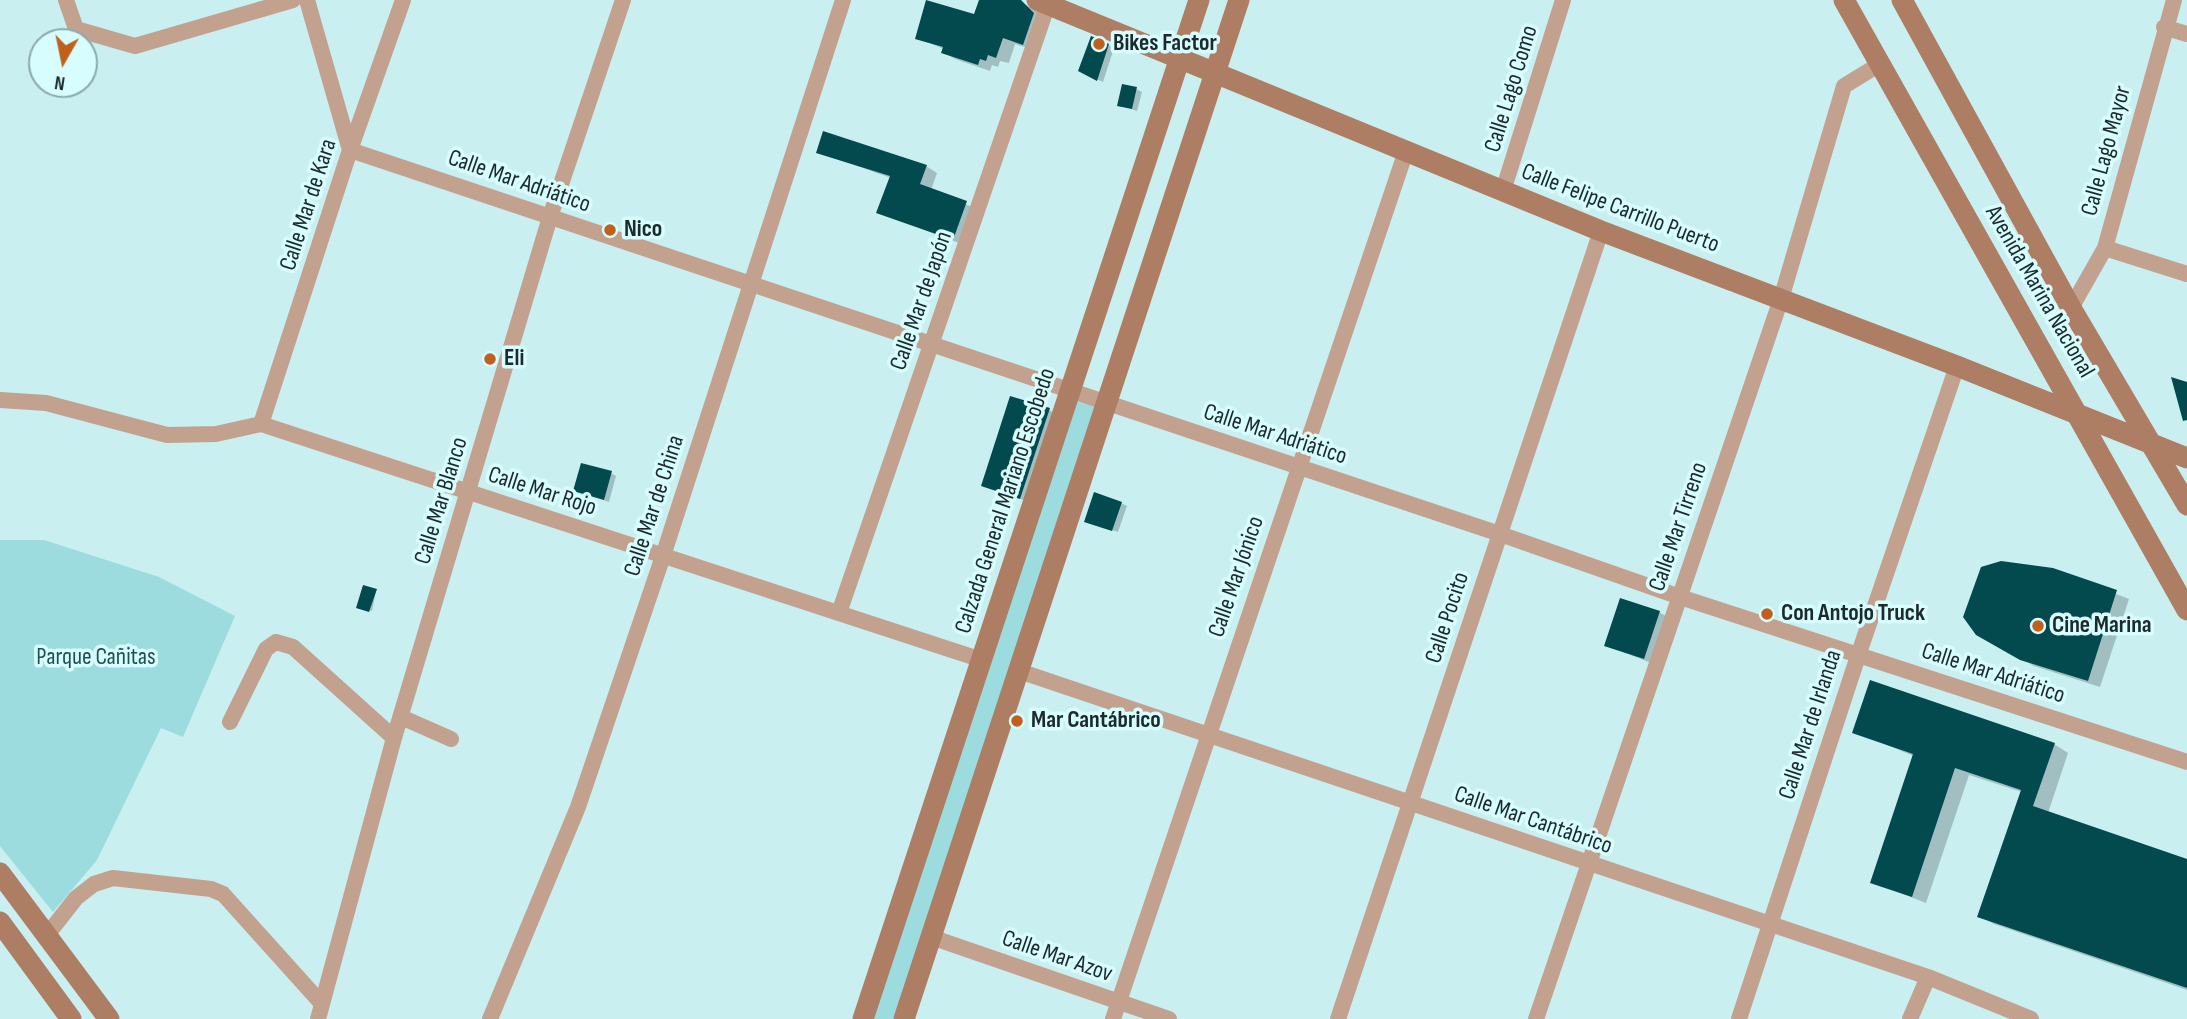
<!DOCTYPE html>
<html>
<head>
<meta charset="utf-8">
<style>
	body { margin:0 }
	#map { position:relative; width:2187px; height:1019px; overflow:hidden; background:#caeff1; font-family:"Sofia Sans Condensed",sans-serif }
	canvas { display:block }
	.north { position:absolute; left:28px; top:28px; width:70px; height:70px; box-sizing:border-box; background:#d8fdfe; border:2px solid #8da9aa; border-radius:50%; rotate:189deg; font-size:19px; font-weight:700; line-height:28px; text-align:center; color:#1c2a2b }
	.north::after { content:''; display:block; margin:auto; width:24px; height:32px; background:#c1601d; clip-path:polygon(50% 0,100% 100%,50% 72%,0 100%) }
</style>
</head>
<body>
<div id="map">
<canvas width="2187" height="1019"></canvas>
<div class="north">N</div>
</div>
<script>
const ctx = document.querySelector('canvas').getContext('2d');
ctx.lineJoin = 'round';
function paint(path, color) {
  ctx.fillStyle = color;
  ctx.fill(path, 'evenodd');
}
function toPath(rows) {
  const path = new Path2D();
  for (const r of rows) {
    path.moveTo(r[0], r[1]);
    for (let i = 2; i < r.length; i += 2) path.lineTo(r[i], r[i + 1]);
  }
  return path;
}
function strokePath(path, color, width, dash) {
  ctx.strokeStyle = color;
  ctx.lineWidth = width;
  ctx.lineCap = dash ? 'butt' : 'round';
  ctx.setLineDash(dash || []);
  ctx.stroke(path);
}
function label(font, color, halo, rows, align = 'center') {
  ctx.font = font + ' "Sofia Sans Condensed",sans-serif';
  ctx.lineWidth = 7;
  ctx.setLineDash([]);
  ctx.textBaseline = 'middle';
  ctx.strokeStyle = halo;
  ctx.fillStyle = color;
  for (const [text, x, y, turn = 0] of rows) {
    ctx.save();
    ctx.translate(x, y);
    ctx.rotate((+turn || 0) * Math.PI / 180);
    ctx.textAlign = isNaN(turn) ? turn : align;
    if (halo) ctx.strokeText(text, 0, 0);
    ctx.fillText(text, 0, 0);
    ctx.restore();
  }
}
paint(toPath([
	[1074,401,1100,408,898,1019,873,1019],
	[0,540,44,540,159,577,235,616,183,737,161,728,97,860,53,912,0,846]
]), '#9cdbde');
paint(toPath([
	[981,0,1015,0,1036,10,1045,21,1035,50,1015,44,1009,63,1000,61,998,67,992,65,990,71,955,59,943,52,944,49,917,38,975,16],
	[1108,45,1114,48,1103,82,1085,74],
	[1136,89,1142,92,1137,111,1119,105],
	[818,152,926,166,937,173,931,190,977,209,964,245,878,212,891,178],
	[1049,410,1058,415,1029,502,983,485],
	[611,473,616,476,609,502,575,490],
	[1121,503,1127,506,1118,532,1092,524],
	[2001,563,2053,569,2129,599,2100,687,2034,666,1977,633],
	[376,591,372,611,360,608],
	[1659,612,1671,619,1656,665,1606,645],
	[1854,732,2054,744,2068,753,2048,813,2187,860,2187,990,1994,924,1979,916,2022,792,1969,775,1926,903,1872,882,1914,756]
]), '#0003');
paint(toPath([
	[926,0,974,14,979,0,1021,0,1034,13,1023,45,1003,38,996,58,988,55,986,61,980,59,978,65,941,53,943,47,915,39],
	[1091,36,1109,44,1097,81,1078,71],
	[1122,84,1137,87,1132,109,1117,106],
	[823,131,927,165,920,184,967,201,953,240,876,213,890,176,816,153],
	[2171,377,2187,382,2187,420,2183,421],
	[1010,396,1050,408,1020,499,981,486],
	[581,463,612,471,604,500,573,491],
	[1094,492,1122,502,1112,531,1084,522],
	[2001,561,2053,568,2117,590,2088,681,2020,660,1976,635,1963,617,1981,567],
	[363,585,377,589,369,612,356,608],
	[1620,598,1660,611,1644,659,1604,646],
	[1870,680,2055,743,2033,806,2187,859,2187,988,1977,917,2021,790,1955,768,1912,897,1870,883,1913,754,1852,733]
]), '#024a4d');
strokePath(toPath([
	[66,0,76,29,135,46,293,0],
	[307,0,350,150],
	[2164,27,2187,34],
	[350,150,1500,534,1680,597,2187,762],
	[1503,191,1563,0],
	[2105,248,2187,274],
	[2071,308,2105,248,2174,0],
	[0,400,46,403,167,435,216,434,261,424,982,660],
	[261,424,350,150,403,0],
	[839,613,1048,4],
	[1019,671,1928,977,2031,1019],
	[401,717,451,739],
	[230,722,266,649,276,642,293,647,394,738],
	[47,935,76,898,94,884,113,878,211,889,223,894,322,1004],
	[931,937,1169,1019],
	[318,1019,394,738,550,217,623,0],
	[490,1019,578,807,663,556,843,0],
	[1113,1019,1406,151],
	[1338,1019,1601,231],
	[1536,1019,1781,299,1844,86,1880,64],
	[1739,1019,1859,653,1957,366],
	[1910,1019,1928,977]
]), '#c2a18f', 16);
strokePath(toPath([
	[1037,0,1601,231,1957,366,2187,458],
	[1844,0,2187,610],
	[1902,0,2071,308,2187,505],
	[0,873,109,1019],
	[0,922,71,1019],
	[863,1019,1199,0],
	[904,1019,1239,0]
]), '#ae7e64', 21);
for (const [x, y, r, color] of [
	[1099,44,7,"#c1601d"],
	[610,230,7,"#c1601d"],
	[490,359,7,"#c1601d"],
	[1767,614,7,"#c1601d"],
	[2038,626,7,"#c1601d"],
	[1017,721,7,"#c1601d"]
]) {
  const dot = new Path2D();
  dot.arc(x, y, r, 0, 2 * Math.PI);
  ctx.fillStyle = color;
  ctx.fill(dot);
  strokePath(dot, '#d8fdfe', 2.5);
}
label('bold 24px', '#1c2a2b', '#d8fdfe', [
	["Bikes Factor",1113,44],
	["Nico",624,230],
	["Eli",504,359],
	["Con Antojo Truck",1781,614],
	["Cine Marina",2052,626],
	["Mar Cantábrico",1031,721]
], 'left');
label('24px', '#1c2a2b', '#d8fdfe', [
	["Calle Lago Como",1512,89,-73],
	["Calle Lago Mayor",2107,151,-75],
	["Calle Mar Adriático",519,182,19],
	["Calle Mar de Kara",309,205,-72],
	["Calle Felipe Carrillo Puerto",1620,209,21],
	["Avenida Marina Nacional",2039,292,60],
	["Calle Mar de Japón",922,301,-71],
	["Calle Mar Adriático",1275,435,18],
	["Calle Mar Rojo",542,492,18],
	["Calle Mar Blanco",442,501,-73],
	["Calzada General Mariano Escobedo",1006,501,-72],
	["Calle Mar de China",655,506,-72],
	["Calle Mar Tirreno",1679,527,-71],
	["Calle Mar Jónico",1237,577,-71],
	["Calle Pocito",1448,618,-72],
	["Calle Mar Adriático",1993,674,18],
	["Calle Mar de Irlanda",1811,725,-72],
	["Calle Mar Cantábrico",1533,821,19],
	["Calle Mar Azov",1057,957,19]
]);
label('24px', '#1d5052', '#d8fdfe', [
	["Parque Cañitas",96,658]
]);
</script>
</body>
</html>
